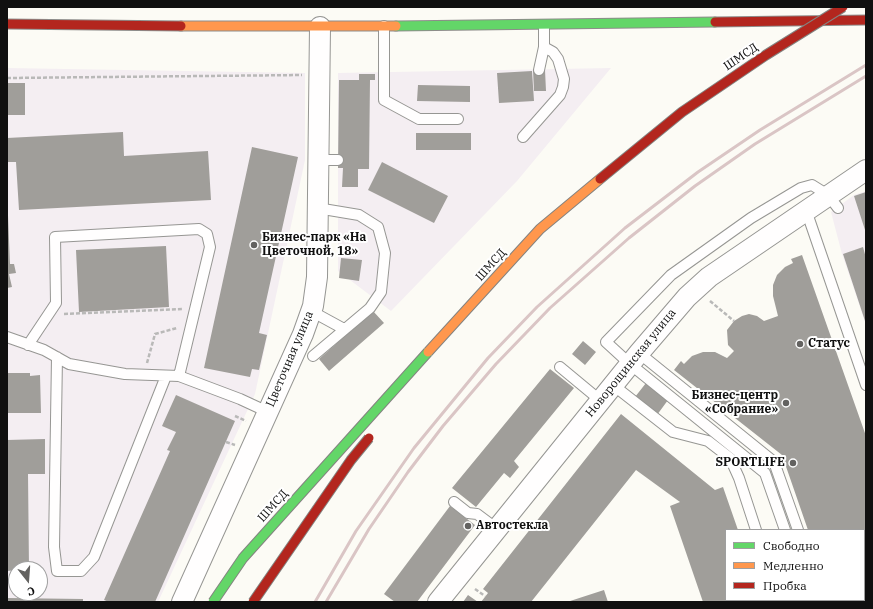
<!DOCTYPE html>
<html>
<head>
<meta charset="utf-8">
<style>
	body { margin:0 }
	#map { position:relative; width:873px; height:609px; overflow:hidden; background:#fcfbf5; font-family:"IBM Plex Serif",serif }
	canvas { display:block }
	.frame { position:absolute; inset:0; border:8px solid #101010; pointer-events:none }
	.legend { position:absolute; left:725px; top:529px; width:140px; height:72px; box-sizing:border-box; background:#fff; border:1px solid #9f9f9f; margin:0; padding:5px 7px; list-style:none; font-size:12px; color:#101010 }
	.legend li { display:flex; align-items:center; gap:8px; height:20px }
	.legend b { width:20px; border:1px solid #9f9f9f }
	.north { position:absolute; left:8px; top:561px; width:40px; height:40px; box-sizing:border-box; background:#fff; border:1px solid #9f9f9f; border-radius:50%; rotate:163deg; font-size:11px; font-weight:700; line-height:16px; text-align:center; color:#101010 }
	.north::after { content:''; display:block; margin:auto; width:14px; height:18px; background:#636260; clip-path:polygon(50% 0,100% 100%,50% 72%,0 100%) }
</style>
</head>
<body>
<div id="map">
<canvas width="873" height="609"></canvas>
<div class="frame"></div>
<ul class="legend">
<li><b style="height:5px;background:#63d668"></b>Свободно</li>
<li><b style="height:5px;background:#ff974d"></b>Медленно</li>
<li><b style="height:5px;background:#b3261e"></b>Пробка</li>
</ul>
<div class="north">С</div>
</div>
<script>
const ctx = document.querySelector('canvas').getContext('2d');
ctx.lineJoin = 'round';
function paint(path, color) {
  ctx.fillStyle = color;
  ctx.fill(path, 'evenodd');
}
function toPath(rows) {
  const path = new Path2D();
  for (const r of rows) {
    path.moveTo(r[0], r[1]);
    for (let i = 2; i < r.length; i += 2) path.lineTo(r[i], r[i + 1]);
  }
  return path;
}
function strokePath(path, color, width, dash) {
  ctx.strokeStyle = color;
  ctx.lineWidth = width;
  ctx.lineCap = dash ? 'butt' : 'round';
  ctx.setLineDash(dash || []);
  ctx.stroke(path);
}
function label(font, color, halo, rows, align = 'center') {
  ctx.font = font + ' "IBM Plex Serif",serif';
  ctx.lineWidth = 4;
  ctx.setLineDash([]);
  ctx.textBaseline = 'middle';
  ctx.strokeStyle = halo;
  ctx.fillStyle = color;
  for (const [text, x, y, turn = 0] of rows) {
    ctx.save();
    ctx.translate(x, y);
    ctx.rotate((+turn || 0) * Math.PI / 180);
    ctx.textAlign = isNaN(turn) ? turn : align;
    if (halo) ctx.strokeText(text, 0, 0);
    ctx.fillText(text, 0, 0);
    ctx.restore();
  }
}
paint(toPath([
	[7,68,305,73,305,160,255,394,158,602,7,602],
	[16,569,40,569,40,593,16,593],
	[611,68,517,181,391,311,338,271,338,73],
	[866,191,866,325,842,254,831,212,854,195]
]), '#f4eef2');
paint(toPath([
	[533,70,545,70,546,91,534,91],
	[532,71,534,101,499,103,497,73],
	[359,74,375,74,375,80,370,80,369,169,358,169,358,187,342,187,343,168,338,168,339,80,359,80],
	[7,83,25,83,25,115,7,115],
	[418,85,470,86,470,102,417,101],
	[123,132,124,156,208,151,211,200,19,210,16,162,7,162,7,138],
	[416,133,471,133,471,150,416,150],
	[252,147,298,157,259,333,267,335,259,370,252,369,250,377,204,368],
	[382,162,448,196,434,223,368,190],
	[7,191,10,264,14,264,16,273,9,274,12,287,7,288],
	[866,192,866,233,854,196],
	[166,246,169,307,79,312,76,250],
	[863,247,866,258,866,324,843,254],
	[802,255,866,436,866,602,862,602,861,600,864,600,864,530,808,530,782,455,674,370,681,361,684,364,692,356,703,352,715,352,727,358,734,351,728,345,727,330,734,321,742,316,749,314,757,316,764,321,778,316,773,296,773,285,777,275,785,267,793,263,791,259],
	[341,258,362,260,359,281,339,278],
	[373,311,384,323,329,371,319,359],
	[583,341,596,352,585,365,572,354],
	[550,369,574,388,514,461,519,467,510,478,504,473,476,507,452,488],
	[7,373,30,373,30,376,40,375,41,413,7,413],
	[646,383,668,400,657,415,635,397],
	[176,395,235,421,155,602,109,602,104,600,170,451,167,450,176,432,162,426],
	[621,414,715,490,723,487,738,530,726,530,726,600,761,600,762,602,703,602,670,506,680,502,636,470,531,602,481,602,488,593,483,589],
	[45,439,45,474,28,474,29,569,7,571,7,440],
	[450,506,475,525,417,602,395,602,384,594],
	[604,590,608,602,567,602],
	[468,595,478,602,463,602],
	[8,598,83,599,83,602,8,602],
	[838,600,857,600,839,602]
]), '#a09e9a');
const lane = toPath([
	[384,26,384,100,419,119,458,119],
	[539,70,544,47],
	[523,137,560,95,563,87,564,79,558,59,553,52,544,47,544,25],
	[318,160,338,160],
	[806,210,866,385],
	[311,311,344,329],
	[7,337,44,350,69,364,125,374,179,376,240,399,268,412],
	[28,345,56,303,55,237,199,229,207,234,210,247,179,376],
	[639,353,774,462,798,530],
	[313,356,370,308,381,292,385,253,378,227,359,215,317,208],
	[57,357,54,547,57,571,81,571,94,557,166,376],
	[560,367,601,401],
	[613,385,673,432,708,441,730,458,739,478,756,530],
	[454,502,468,513,477,514,497,529],
	[785,530,765,473,630,364,606,342,671,275,751,218,801,188,812,185,828,195,838,208],
	[778,600,778,602],
	[809,600,810,602],
	[822,600,823,602]
]);
const street = toPath([
	[182,602,303,334,313,306,317,277,320,27],
	[438,602,639,353,687,297,709,277,866,170]
]);
const fast = toPath([
	[396,26,715,22]
]);
const slow = toPath([
	[181,26,396,26]
]);
const jam = toPath([
	[715,22,866,20],
	[7,24,181,26]
]);
strokePath(lane, '#969693', 12);
strokePath(street, '#969693', 22);
strokePath(fast, '#8d8c8a', 11);
strokePath(slow, '#8d8c8a', 11);
strokePath(jam, '#8d8c8a', 11);
strokePath(toPath([
	[7,78,302,75],
	[710,301,734,321],
	[64,314,183,309],
	[147,363,155,334,177,328],
	[235,416,246,421],
	[226,442,235,445],
	[475,589,485,596]
]), '#b9b9b8', 2.5, [4, 2]);
strokePath(lane, '#fffefe', 10);
strokePath(street, '#fffefe', 20);
strokePath(fast, '#63d668', 9);
strokePath(slow, '#ff974d', 9);
strokePath(jam, '#b3261e', 9);
strokePath(toPath([
	[315,602,356,531,414,448,488,358,537,307,625,228,698,172,760,130,866,65],
	[326,602,369,529,408,472,443,426,496,364,550,308,629,238,695,186,755,144,866,76]
]), '#dac5c5', 3);
const fastBridge = toPath([
	[213,602,243,558,428,352]
]);
const slowBridge = toPath([
	[428,352,540,229,600,179]
]);
const jamBridge = toPath([
	[600,179,682,112,766,55,843,7],
	[253,602,351,460,369,438]
]);
strokePath(fastBridge, '#848380', 11, []);
strokePath(slowBridge, '#848380', 11, []);
strokePath(jamBridge, '#848380', 11, []);
strokePath(fastBridge, '#63d668', 9);
strokePath(slowBridge, '#ff974d', 9);
strokePath(jamBridge, '#b3261e', 9);
for (const [x, y, r, color] of [
	[254,245,4,"#636260"],
	[800,344,4,"#636260"],
	[786,403,4,"#636260"],
	[793,463,4,"#636260"],
	[468,526,4,"#636260"]
]) {
  const dot = new Path2D();
  dot.arc(x, y, r, 0, 2 * Math.PI);
  ctx.fillStyle = color;
  ctx.fill(dot);
  strokePath(dot, '#fff', 1.5);
}
label('12px', '#101010', '#fff', [
	["ШМСД",741,57,-34],
	["ШМСД",491,265,-48],
	["Цветочная улица",290,359,-67],
	["Новорощинская улица",631,363,-51],
	["ШМСД",273,506,-48]
]);
label('bold 12px', '#101010', '#fff', [
	["Бизнес-парк «На",262,238],
	["Цветочной, 18»",262,252],
	["Статус",808,344],
	["Бизнес-центр",778,396,"right"],
	["«Собрание»",778,410,"right"],
	["SPORTLIFE",785,463,"right"],
	["Автостекла",476,526]
], 'left');
</script>
</body>
</html>
